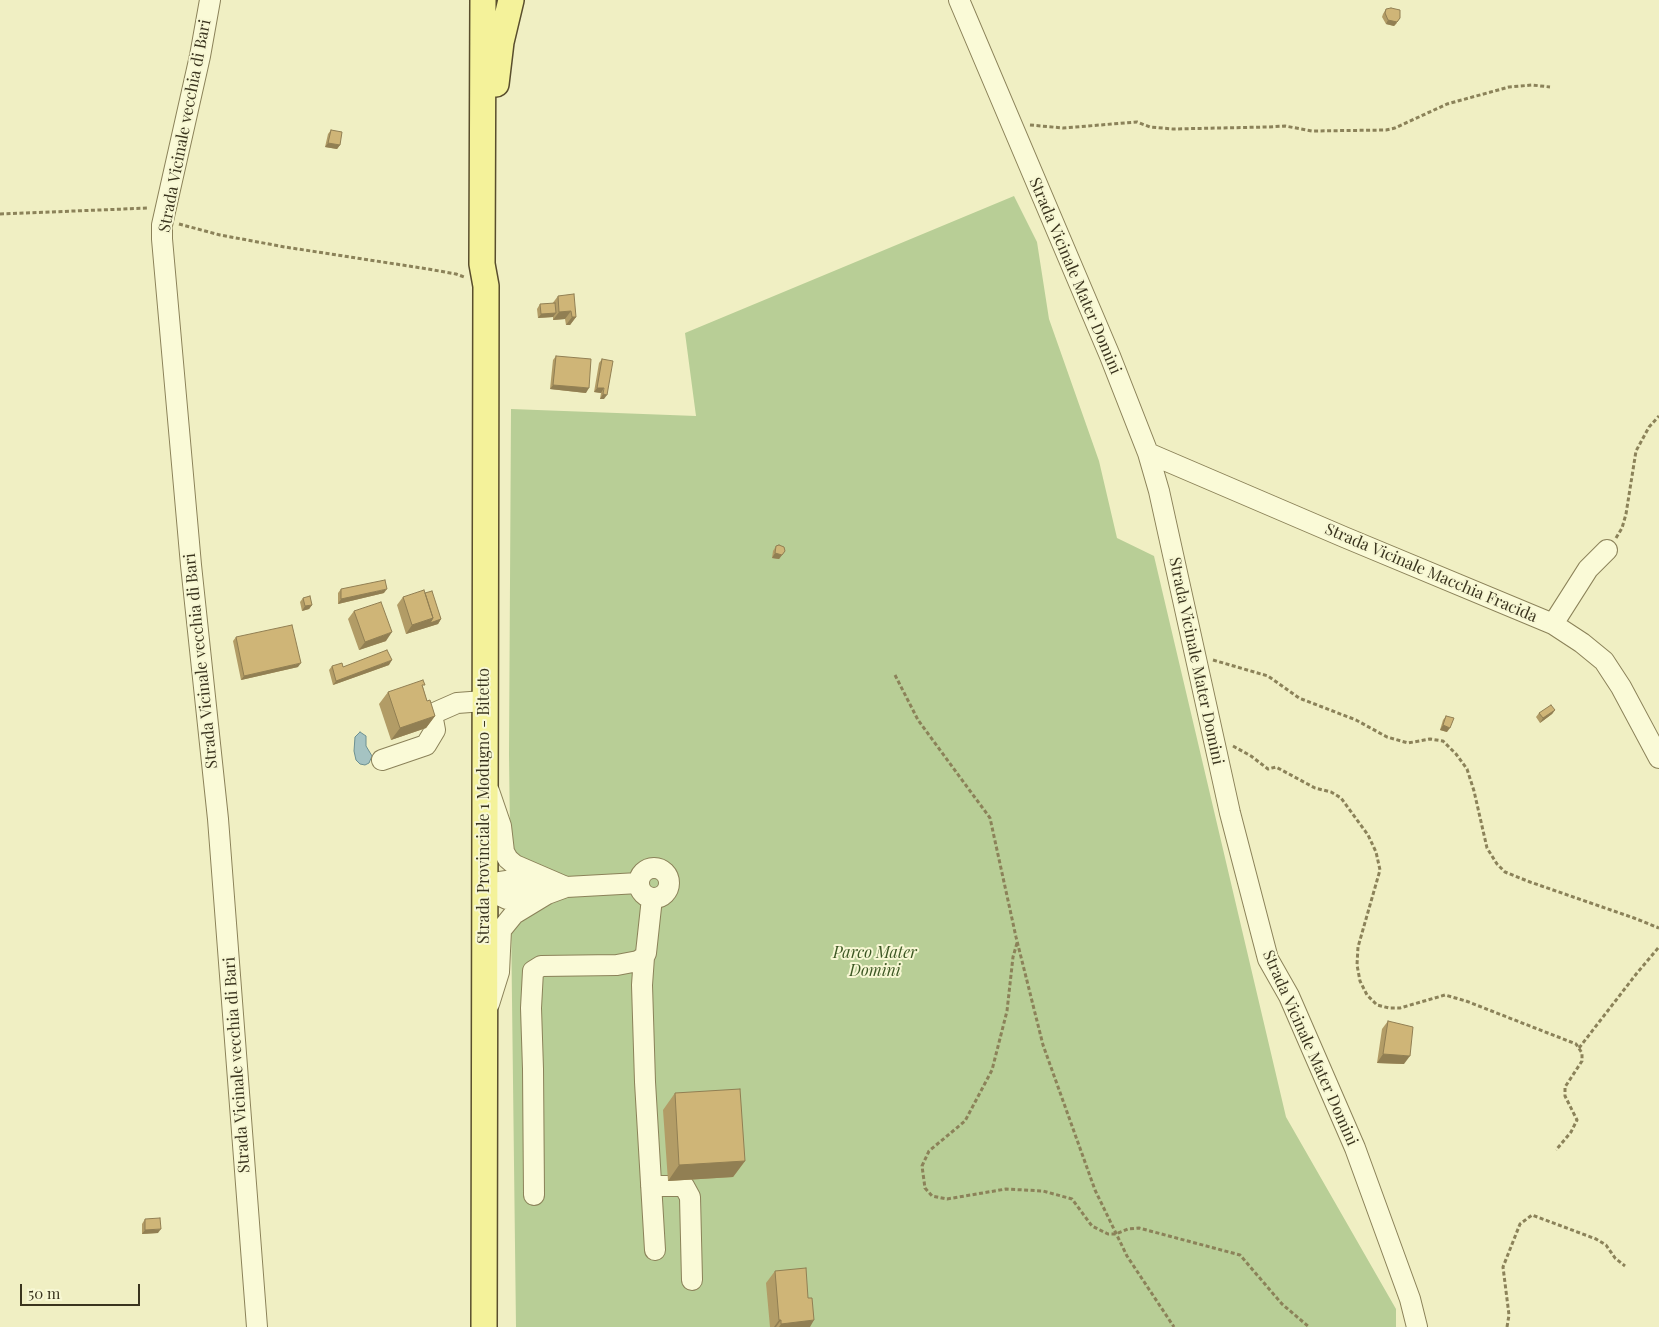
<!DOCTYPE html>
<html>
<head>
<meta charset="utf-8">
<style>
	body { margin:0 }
	#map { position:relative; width:1659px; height:1327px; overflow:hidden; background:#f0efc3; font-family:"Playfair Display",serif }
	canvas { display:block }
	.scale { position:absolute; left:20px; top:1284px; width:120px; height:22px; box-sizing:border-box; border:2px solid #3a341e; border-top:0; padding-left:6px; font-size:15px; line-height:18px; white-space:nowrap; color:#3a341e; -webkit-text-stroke:4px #f7f7d3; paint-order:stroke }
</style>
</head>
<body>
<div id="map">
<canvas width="1659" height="1327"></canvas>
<div class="scale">50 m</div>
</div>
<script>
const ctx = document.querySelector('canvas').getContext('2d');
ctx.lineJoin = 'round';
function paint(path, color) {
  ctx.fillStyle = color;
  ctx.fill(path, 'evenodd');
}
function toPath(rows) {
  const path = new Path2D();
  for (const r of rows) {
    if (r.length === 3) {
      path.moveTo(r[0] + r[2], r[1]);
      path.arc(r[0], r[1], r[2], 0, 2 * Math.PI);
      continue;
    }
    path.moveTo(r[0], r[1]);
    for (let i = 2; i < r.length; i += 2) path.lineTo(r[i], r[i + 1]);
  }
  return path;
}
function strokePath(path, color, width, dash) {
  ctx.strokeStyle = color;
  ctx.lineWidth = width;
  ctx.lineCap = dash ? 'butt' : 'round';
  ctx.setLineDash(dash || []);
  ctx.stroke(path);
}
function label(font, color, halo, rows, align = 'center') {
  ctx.font = font + ' "Playfair Display",serif';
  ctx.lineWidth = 4;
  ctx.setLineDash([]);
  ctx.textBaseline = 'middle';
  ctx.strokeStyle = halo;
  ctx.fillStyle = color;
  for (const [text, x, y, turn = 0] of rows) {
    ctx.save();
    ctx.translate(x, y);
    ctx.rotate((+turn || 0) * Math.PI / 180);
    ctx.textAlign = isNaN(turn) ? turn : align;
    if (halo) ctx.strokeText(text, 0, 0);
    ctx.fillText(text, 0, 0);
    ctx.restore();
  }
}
paint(toPath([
	[1014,196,1037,242,1049,319,1099,461,1117,538,1154,556,1286,1117,1396,1309,1396,1327,516,1327,509,754,511,409,696,416,685,333]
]), '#b8ce96');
const water = toPath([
	[360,732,366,736,366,746,372,756,369,763,365,765,360,764,356,760,354,751,355,737,360,732]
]);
paint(water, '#a5c3c2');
strokePath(water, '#6c9091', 1);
const minor = toPath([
	[210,0,200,56,162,225,162,239,191,565,218,819,257,1327],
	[959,0,1110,356,1148,453,1159,491,1230,813,1268,959,1289,996,1355,1148,1410,1299,1417,1327],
	[1148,453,1344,537,1553,624,1582,643,1604,661,1621,687,1659,758],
	[1553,624,1588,569,1607,550],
	[382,760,426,745,435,730,432,714,457,703,484,701],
	[489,791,501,826,504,852,508,859,515,865,566,887],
	[654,883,15],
	[484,888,507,899,517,899,539,896],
	[484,888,500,882,527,878,540,878],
	[644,957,642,985,645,1082,655,1250],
	[489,1004,499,972,501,930,514,914,547,894,566,887,639,883],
	[651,1186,684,1186,690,1197,692,1280],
	[534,1195,533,1069,531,1008,533,971,541,966,617,965,638,961,644,957,646,953,652,898]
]);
const major = toPath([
	[483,0,482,264,486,286,484,1327],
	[496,84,501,42,511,0]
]);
strokePath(minor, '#8b8259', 22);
strokePath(major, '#594e2d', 28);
strokePath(toPath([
	[1030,125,1063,128,1137,122,1150,127,1173,129,1267,127,1285,126,1312,131,1386,130,1395,128,1447,104,1509,87,1532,85,1550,87],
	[0,214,149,208],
	[179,224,220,235,285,247,428,269,456,274,464,277],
	[1616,538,1622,528,1626,514,1636,451,1649,427,1659,416],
	[1213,660,1268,676,1299,698,1356,720,1387,737,1408,743,1430,739,1443,741,1456,754,1467,769,1474,791,1487,848,1497,864,1505,872,1530,882,1634,918,1659,928],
	[895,675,918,720,990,818,1016,937,1043,1045,1095,1190,1127,1256,1174,1327],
	[1233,746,1251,756,1268,769,1276,767,1315,788,1331,792,1341,798,1368,835,1376,852,1380,870,1358,947,1357,965,1360,981,1367,995,1377,1005,1389,1008,1400,1008,1445,995,1466,1001,1576,1044,1582,1053,1582,1061,1565,1087,1565,1096,1577,1120,1571,1132,1556,1150],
	[1017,943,1013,957,1007,1011,992,1070,965,1121,929,1151,922,1166,925,1188,932,1196,947,1199,1006,1189,1043,1191,1072,1199,1092,1226,1108,1234,1116,1234,1128,1229,1139,1228,1240,1255,1282,1304,1309,1327],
	[1579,1048,1637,973,1659,947],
	[1507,1327,1509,1315,1503,1267,1520,1224,1532,1215,1596,1239,1606,1245,1615,1258,1625,1266]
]), '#8b8259', 3, [4, 2.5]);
strokePath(minor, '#fafad7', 20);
strokePath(major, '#f4f29a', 25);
paint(toPath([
	[1386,9,1397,23,1394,26,1386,24,1382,17,1383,14],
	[331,130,340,145,337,149,325,147,328,134],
	[558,296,576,317,570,325,566,325,565,319,553,320,553,317,538,318,537,309,540,304,552,304],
	[556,356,586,393,550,389,553,360],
	[602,359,604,399,600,399,601,393,594,392,599,363],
	[776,546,785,551,779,559,772,558,773,551],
	[341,589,384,593,338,604,338,593],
	[425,593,441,619,438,624,406,634,397,605,403,597],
	[303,598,312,605,309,609,302,611,300,602],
	[354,611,386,641,359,650,348,619],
	[236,637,298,667,241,680,233,641],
	[389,665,333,685,329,670,332,666,343,667],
	[423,687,427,701,435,716,426,728,391,740,379,704,388,692],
	[1555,710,1552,714,1540,723,1536,717,1539,713],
	[1446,716,1447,732,1440,730,1443,720],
	[1388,1021,1404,1064,1377,1063,1382,1029],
	[675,1093,745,1161,733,1177,668,1181,663,1110],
	[145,1219,158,1233,142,1234,142,1224],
	[775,1271,810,1327,770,1327,766,1283]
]), '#b29c66');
paint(toPath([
	[1400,18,1394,26,1386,24,1388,20],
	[328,143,340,145,337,149,325,147],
	[571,311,565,319,553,320,559,312],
	[556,313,553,317,538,318,541,314],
	[572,317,576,317,570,325,566,325],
	[553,385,589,388,586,393,550,389],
	[597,388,604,388,601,393,594,392],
	[603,394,607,395,604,399,600,399],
	[775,553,782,555,779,559,772,558],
	[387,589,384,593,338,604,341,599],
	[312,605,309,609,302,611,305,606],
	[433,618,441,619,438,624,406,634,412,625],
	[392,632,386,641,359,650,365,642],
	[392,660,389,665,333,685,336,681],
	[301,663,298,667,241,680,244,676],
	[1555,710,1552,714,1540,723,1543,718],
	[435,716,426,728,391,740,400,728],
	[1443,725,1450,728,1447,732,1440,730],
	[1383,1054,1410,1056,1404,1064,1377,1063],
	[745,1161,733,1177,668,1181,679,1165],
	[161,1229,158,1233,142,1234,145,1230],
	[779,1320,781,1320,776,1327,774,1327],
	[814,1320,810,1327,779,1327,781,1324]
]), '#917f53');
const building = toPath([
	[1391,8,1400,10,1400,18,1397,22,1388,20,1385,13,1386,9,1391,8],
	[331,130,342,132,340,145,328,143,331,130],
	[574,294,576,317,572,317,571,311,559,312,558,296,574,294],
	[555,303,556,313,541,314,540,304,555,303],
	[556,356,591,359,589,388,553,385,556,356],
	[602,359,613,361,607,395,603,394,604,388,597,388,602,359],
	[779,545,784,547,785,551,782,555,775,553,776,546,779,545],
	[385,580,387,589,341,599,341,589,385,580],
	[424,590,433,618,412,625,403,597,424,590],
	[432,591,441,619,430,623,433,618,425,593,432,591],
	[310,596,312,605,305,606,303,598,310,596],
	[381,602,392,632,365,642,354,611,381,602],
	[292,625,301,663,244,676,236,637,292,625],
	[387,650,392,660,336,681,332,666,342,663,343,667,387,650],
	[423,680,425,685,422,685,427,701,430,700,435,716,400,728,388,692,423,680],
	[1551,705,1555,710,1543,718,1539,713,1551,705],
	[1446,716,1454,718,1450,728,1443,725,1446,716],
	[1388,1021,1413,1027,1410,1056,1383,1054,1388,1021],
	[740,1089,745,1161,679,1165,675,1093,740,1089],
	[160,1218,161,1229,145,1230,145,1219,160,1218],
	[806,1268,808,1298,812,1298,814,1320,781,1324,781,1320,779,1320,775,1271,806,1268]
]);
paint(building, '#cfb577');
strokePath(building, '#917f53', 1);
label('16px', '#3a341e', '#f7f7d3', [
	["Strada Vicinale vecchia di Bari",185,126,-79],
	["Strada Vicinale Mater Domini",1075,276,67],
	["Strada Vicinale Macchia Fracida",1431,573,23],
	["Strada Vicinale vecchia di Bari",201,661,-96],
	["Strada Vicinale Mater Domini",1196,661,78],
	["Strada Provinciale 1 Modugno - Bitetto",484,806,-90],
	["Strada Vicinale Mater Domini",1310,1048,66],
	["Strada Vicinale vecchia di Bari",237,1065,-94]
]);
label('italic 16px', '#3c5723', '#f7f7d3', [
	["Parco Mater",875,953],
	["Domini",875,971]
]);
</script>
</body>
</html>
